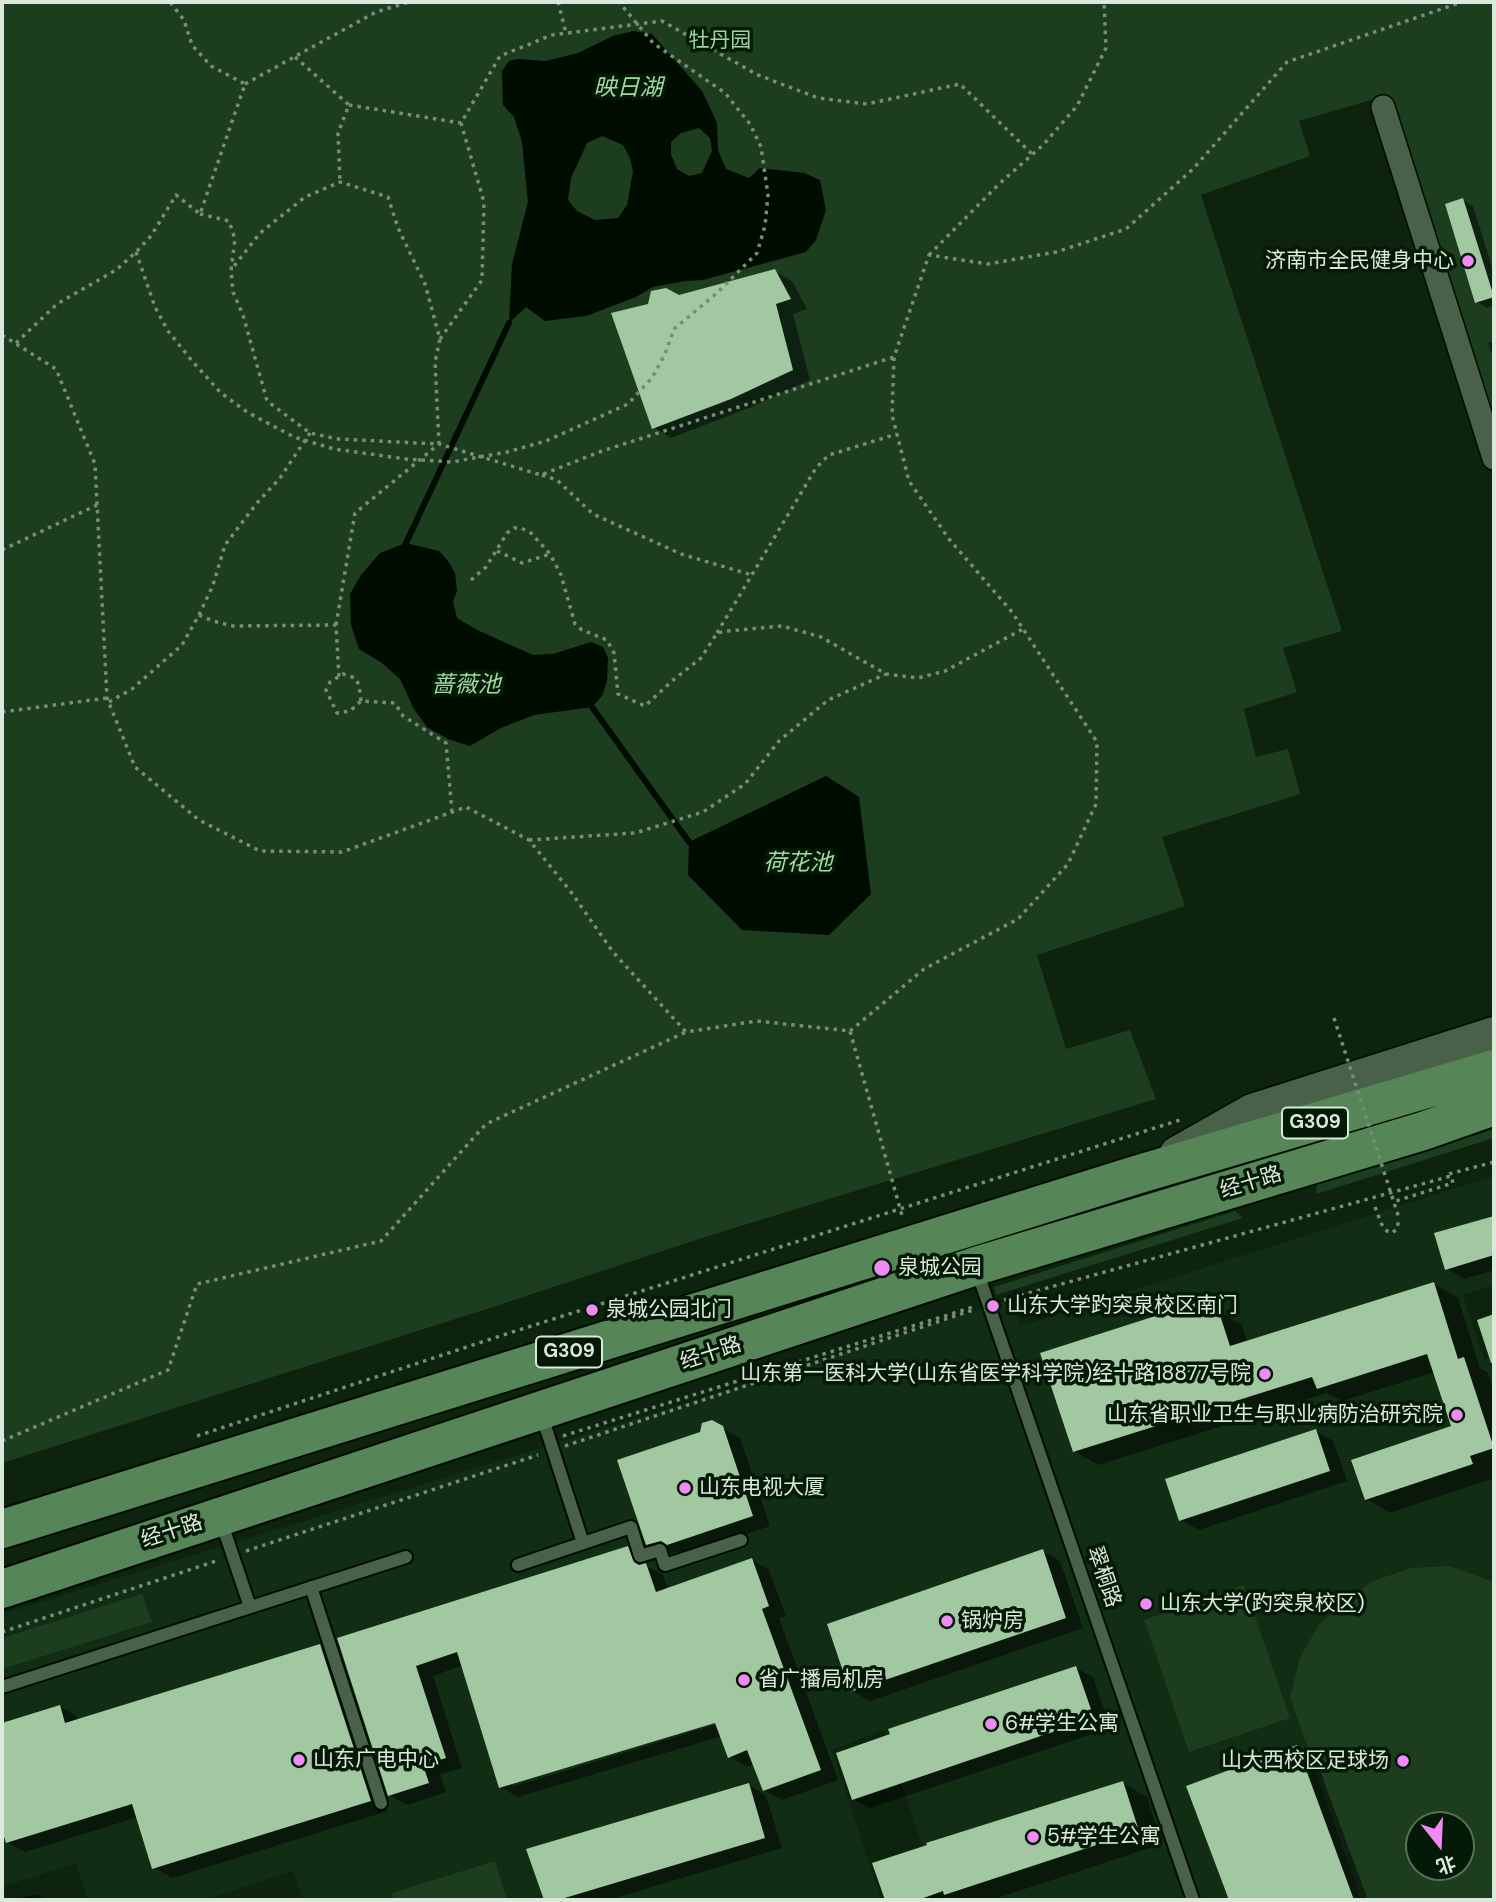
<!DOCTYPE html>
<html>
<head>
<meta charset="utf-8">
<style>
	body { margin:0 }
	#map { position:relative; width:1496px; height:1902px; overflow:hidden; background:#0d230e; font-family:"DM Sans","Noto Sans SC",sans-serif }
	canvas { display:block }
	.frame { position:absolute; inset:0; border:4px solid #dbe9db; pointer-events:none }
	.north { position:absolute; left:1405px; top:1811px; width:70px; height:70px; box-sizing:border-box; background:#041a06; border:2px solid #5a6d5b; border-radius:50%; rotate:162deg; font-size:19px; font-weight:700; line-height:28px; text-align:center; color:#dbe9db }
	.north::after { content:''; display:block; margin:auto; width:24px; height:32px; background:#f08bf6; clip-path:polygon(50% 0,100% 100%,50% 72%,0 100%) }
</style>
</head>
<body>
<div id="map">
<canvas width="1496" height="1902"></canvas>
<div class="frame"></div>
<div class="north">北</div>
</div>
<script>
const ctx = document.querySelector('canvas').getContext('2d');
ctx.lineJoin = 'round';
function paint(path, color) {
  ctx.fillStyle = color;
  ctx.fill(path, 'evenodd');
}
function toPath(rows) {
  const path = new Path2D();
  for (const r of rows) {
    path.moveTo(r[0], r[1]);
    for (let i = 2; i < r.length; i += 2) path.lineTo(r[i], r[i + 1]);
  }
  return path;
}
function strokePath(path, color, width, dash) {
  ctx.strokeStyle = color;
  ctx.lineWidth = width;
  ctx.lineCap = dash ? 'butt' : 'round';
  ctx.setLineDash(dash || []);
  ctx.stroke(path);
}
function label(font, color, halo, rows, align = 'center') {
  ctx.font = font + ' "DM Sans","Noto Sans SC",sans-serif';
  ctx.lineWidth = 7;
  ctx.setLineDash([]);
  ctx.textBaseline = 'middle';
  ctx.strokeStyle = halo;
  ctx.fillStyle = color;
  for (const [text, x, y, turn = 0] of rows) {
    ctx.save();
    ctx.translate(x, y);
    ctx.rotate((+turn || 0) * Math.PI / 180);
    ctx.textAlign = isNaN(turn) ? turn : align;
    if (halo) ctx.strokeText(text, 0, 0);
    ctx.fillText(text, 0, 0);
    ctx.restore();
  }
}
paint(toPath([
	[1494,1176,1494,1285,1463,1295,1484,1359,1493,1358,1494,1361,1494,1387,1491,1389,1494,1398,1494,1900,941,1900,883,1730,832,1750,881,1900,303,1900,293,1871,204,1900,88,1900,76,1863,2,1887,2,1614,722,1392,1012,1299,1020,1326],
	[1419,1825,1461,1825,1461,1867,1419,1867]
]), '#112d13');
paint(toPath([
	[2,2,1494,2,1494,427,1388,95,1299,121,1310,156,1201,195,1342,631,1283,648,1297,692,1244,709,1256,757,1288,749,1300,794,1162,837,1185,906,1037,955,1066,1049,1130,1030,1156,1099,708,1236,490,1308,2,1463],
	[1494,1129,1494,1138,1316,1194,1317,1184],
	[1235,1211,1243,1218,996,1295,994,1287],
	[1450,1566,1494,1582,1494,1900,1361,1900,1290,1697,1300,1657,1319,1625,1344,1601,1373,1581,1411,1568],
	[1419,1825,1461,1825,1461,1867,1419,1867],
	[1244,1585,1290,1718,1189,1752,1144,1620],
	[142,1594,152,1622,2,1669,2,1638],
	[495,1861,507,1900,394,1900,392,1893]
]), '#1c3e1e');
paint(toPath([
	[633,31,652,34,702,91,717,123,718,150,726,169,749,178,760,168,804,173,820,180,826,210,816,240,806,252,703,280,685,281,653,287,636,297,586,316,545,321,526,307,509,323,512,264,528,202,522,142,514,117,503,105,502,71,509,61,518,59,546,61,578,53,613,36],
	[699,128,710,138,712,151,702,173,689,176,677,169,671,154,671,142,681,133],
	[602,136,623,145,630,158,633,171,627,205,618,218,595,220,577,211,568,200,571,178,587,143],
	[406,543,439,551,448,561,455,573,457,591,453,602,457,618,477,630,533,655,553,654,591,642,603,647,608,658,607,681,602,696,592,707,534,715,501,728,470,746,448,739,427,727,414,709,400,679,382,663,359,649,351,625,350,594,361,575,380,553],
	[826,776,859,797,871,894,829,935,742,930,688,875,689,842]
]), '#000c00');
paint(toPath([
	[1463,200,1473,206,1494,274,1494,305,1487,308,1477,302],
	[774,271,792,281,807,309,793,314,810,380,749,408,671,438,653,427],
	[1494,341,1494,361,1488,343],
	[1494,1218,1494,1270,1464,1279,1446,1268,1437,1235],
	[1434,1284,1458,1298,1480,1368,1488,1373,1494,1392,1494,1478,1390,1513,1367,1499,1453,1427,1435,1372,1342,1401,1327,1393,1098,1465,1074,1451,1218,1311,1242,1325,1247,1342],
	[712,1422,740,1438,770,1526,686,1554,680,1551,665,1554,647,1544,701,1434],
	[1316,1431,1333,1441,1347,1481,1199,1530,1181,1520],
	[628,1548,645,1558,648,1567,663,1575,668,1590,752,1560,769,1570,786,1616,779,1618,838,1780,782,1800,764,1790,754,1764,747,1767,729,1756,722,1736,518,1797,501,1787,463,1665,433,1676,462,1768,440,1774,446,1792,407,1805,389,1795,339,1639],
	[723,1718,724,1722,512,1787,512,1783],
	[1042,1551,1060,1561,1083,1628,870,1701,852,1691],
	[320,1646,338,1656,388,1811,172,1878,154,1867,138,1817,25,1852,7,1842,2,1824,2,1724,60,1706,77,1717,79,1721],
	[1076,1668,1093,1677,1110,1728,870,1808,853,1799],
	[1297,1747,1315,1757,1368,1900,1231,1900,1189,1787],
	[1123,1783,1147,1797,1162,1844,991,1900,887,1900,875,1865],
	[749,1785,766,1796,782,1848,608,1900,546,1900,528,1850],
	[36,1894,47,1900,14,1900]
]), '#0007');
strokePath(toPath([
	[406,543,509,323],
	[592,707,689,842]
]), '#000c00', 6);
paint(toPath([
	[1463,198,1494,297,1475,303,1445,204],
	[775,269,791,299,776,304,793,370,731,399,652,429,611,313,648,304,651,291,666,288,679,295],
	[1494,1216,1494,1255,1445,1270,1434,1233],
	[1434,1282,1458,1359,1464,1357,1494,1448,1470,1456,1473,1464,1365,1500,1351,1460,1451,1426,1427,1354,1317,1389,1312,1377,1073,1452,1040,1353,1199,1302,1218,1309,1230,1346],
	[1494,1314,1494,1362,1491,1363,1477,1320],
	[712,1420,723,1426,753,1516,667,1545,661,1541,646,1545,617,1460,700,1432,702,1423],
	[1316,1429,1330,1471,1179,1521,1165,1479],
	[628,1546,634,1562,639,1565,646,1563,656,1592,752,1558,769,1606,762,1609,821,1770,763,1791,747,1750,728,1758,715,1723,499,1788,457,1652,416,1666,446,1758,423,1765,429,1783,388,1796,337,1638],
	[1043,1549,1066,1618,850,1692,827,1624],
	[320,1644,371,1801,152,1869,132,1804,6,1843,2,1830,2,1723,60,1705,65,1723],
	[1076,1666,1094,1718,852,1800,836,1753,890,1734,888,1729],
	[1297,1745,1354,1900,1229,1900,1186,1786],
	[1123,1781,1139,1831,944,1895,943,1891,918,1900,885,1900,872,1863,927,1845,926,1843],
	[749,1783,765,1838,558,1900,544,1900,526,1849]
]), '#a1c8a1');
const service = toPath([
	[976,1268,1193,1900],
	[541,1413,583,1543],
	[221,1521,250,1607],
	[518,1565,631,1527,640,1556,660,1550,665,1565,741,1540],
	[311,1587,381,1803],
	[2,1687,406,1557]
]);
const minor = toPath([
	[1383,107,1494,458]
]);
const secondary = toPath([
	[1176,1153,1252,1110,1494,1033]
]);
const trunk = toPath([
	[2,1529,1136,1175,1494,1069],
	[2,1589,976,1266,1423,1131,1494,1106]
]);
strokePath(service, '#000c00', 16);
strokePath(minor, '#000c00', 26);
strokePath(secondary, '#000c00', 35);
strokePath(trunk, '#000c00', 42);
strokePath(toPath([
	[558,2,566,33],
	[295,57,349,105,338,133,340,182],
	[245,84,376,12,409,2],
	[349,105,461,123],
	[200,214,229,221,235,239,231,270,233,292,243,315,267,401,310,433,338,439,439,444,435,362,440,339,425,284,398,228,388,197,340,182,305,197,260,233,231,270],
	[929,255,999,184,1043,145,1077,106,1106,48,1104,2],
	[2,335,56,369,95,464,107,698,135,767,199,820,260,851,342,852,466,807,529,840,571,892,613,952,686,1032,757,1021,850,1031,903,1219],
	[440,339,482,280,484,202,461,123,500,56,552,35,662,21,758,75,818,98,867,104,960,84,1032,154],
	[16,343,57,304,116,270,136,252,151,236,176,195,200,214,245,84,211,66,192,45,184,20,170,2],
	[542,475,557,480,593,514,681,554,752,575],
	[2,550,97,505],
	[497,551,522,563,550,554],
	[471,580,486,567,507,533,514,528,521,528,531,533,550,554,561,575,575,624,582,630,607,640,614,653,618,694,645,706,672,681,701,658,717,633,727,631,782,626,821,637,886,674,918,678,945,671,1023,629],
	[199,615,213,585,225,545,257,503,280,478,310,433],
	[336,625,355,513,439,444,541,475,602,451,894,357],
	[717,633,816,468,829,455,897,434],
	[361,701,359,685,355,678,343,674,330,682,326,690,337,713,350,711,361,701,395,703,403,716,446,743,452,812],
	[109,702,132,689,182,645,199,615,213,621,233,626,336,625,339,677],
	[2,712,107,698],
	[529,840,635,833,703,812,745,784,779,741,828,700,886,674],
	[850,1031,924,969,1018,919,1068,864,1096,804,1097,742,1012,612,949,539,909,481,892,415,894,357,929,255,988,264,1056,252,1126,229,1193,169,1287,62,1462,2],
	[1449,1174,1494,1162],
	[1375,1207,1381,1223,1385,1230,1392,1233,1397,1229,1399,1218],
	[1004,1300,1451,1176,1453,1183,1393,1202],
	[197,1436,503,1335,1183,1119],
	[563,1436,973,1307],
	[2,1441,168,1370,197,1284,381,1241,486,1124,686,1032],
	[565,1446,976,1309],
	[246,1551,538,1455],
	[2,1632,219,1560]
]), '#798b7a', 3.5, [3.5, 5]);
strokePath(service, '#496149', 12);
strokePath(minor, '#496149', 23);
strokePath(secondary, '#496149', 32);
strokePath(trunk, '#568658', 38);
strokePath(toPath([
	[136,252,155,307,168,331,193,362,221,393,247,412,294,437,334,449,406,459,452,462,507,452,546,441,628,404,652,378,665,354,674,329,717,293,757,253,765,226,768,195,761,147,750,124,725,93,653,43,619,2],
	[1334,1018,1399,1218]
]), '#798b7a', 3.5, [3.5, 5]);
for (const [x, y, r, color] of [
	[1468,261,7,"#f08bf6"],
	[882,1268,9,"#f08bf6"],
	[993,1306,7,"#f08bf6"],
	[592,1310,7,"#f08bf6"],
	[1265,1374,7,"#f08bf6"],
	[1457,1415,7,"#f08bf6"],
	[685,1488,7,"#f08bf6"],
	[1146,1604,7,"#f08bf6"],
	[947,1621,7,"#f08bf6"],
	[744,1680,7,"#f08bf6"],
	[991,1724,7,"#f08bf6"],
	[299,1760,7,"#f08bf6"],
	[1403,1761,7,"#f08bf6"],
	[1033,1837,7,"#f08bf6"]
]) {
  const dot = new Path2D();
  dot.arc(x, y, r, 0, 2 * Math.PI);
  ctx.fillStyle = color;
  ctx.fill(dot);
  strokePath(dot, '#041a06', 2.5);
}
for (const [x, y, w] of [
	[1315,1123,66],
	[569,1352,66]
]) {
  const box = new Path2D();
  box.roundRect(x - w / 2, y - 15.5, w, 31, 5);
  ctx.fillStyle = '#041a06';
  ctx.fill(box);
  strokePath(box, '#dbe9db', 2);
}
label('bold 19px', '#dbe9db', null, [
	["G309",1315,1123],
	["G309",569,1352]
]);
label('21px', '#9dd79e', '#041a06', [
	["牡丹园",720,41]
]);
label('21px', '#dbe9db', '#041a06', [
	["济南市全民健身中心",1454,261,"right"],
	["泉城公园",898,1268],
	["山东大学趵突泉校区南门",1007,1306],
	["泉城公园北门",606,1310],
	["山东第一医科大学(山东省医学科学院)经十路18877号院",1251,1374,"right"],
	["山东省职业卫生与职业病防治研究院",1443,1415,"right"],
	["山东电视大厦",699,1488],
	["山东大学(趵突泉校区)",1160,1604],
	["锅炉房",961,1621],
	["省广播局机房",758,1680],
	["6#学生公寓",1005,1724],
	["山东广电中心",313,1760],
	["山大西校区足球场",1389,1761,"right"],
	["5#学生公寓",1047,1837]
], 'left');
label('21px', '#dbe9db', '#041a06', [
	["经十路",1251,1183,-17],
	["经十路",711,1354,-18],
	["经十路",172,1532,-18],
	["翠桐路",1103,1577,71]
]);
label('italic 23px', '#a0daa1', '#041a06', [
	["映日湖",628,89],
	["蔷薇池",466,686],
	["荷花池",798,864]
]);
</script>
</body>
</html>
